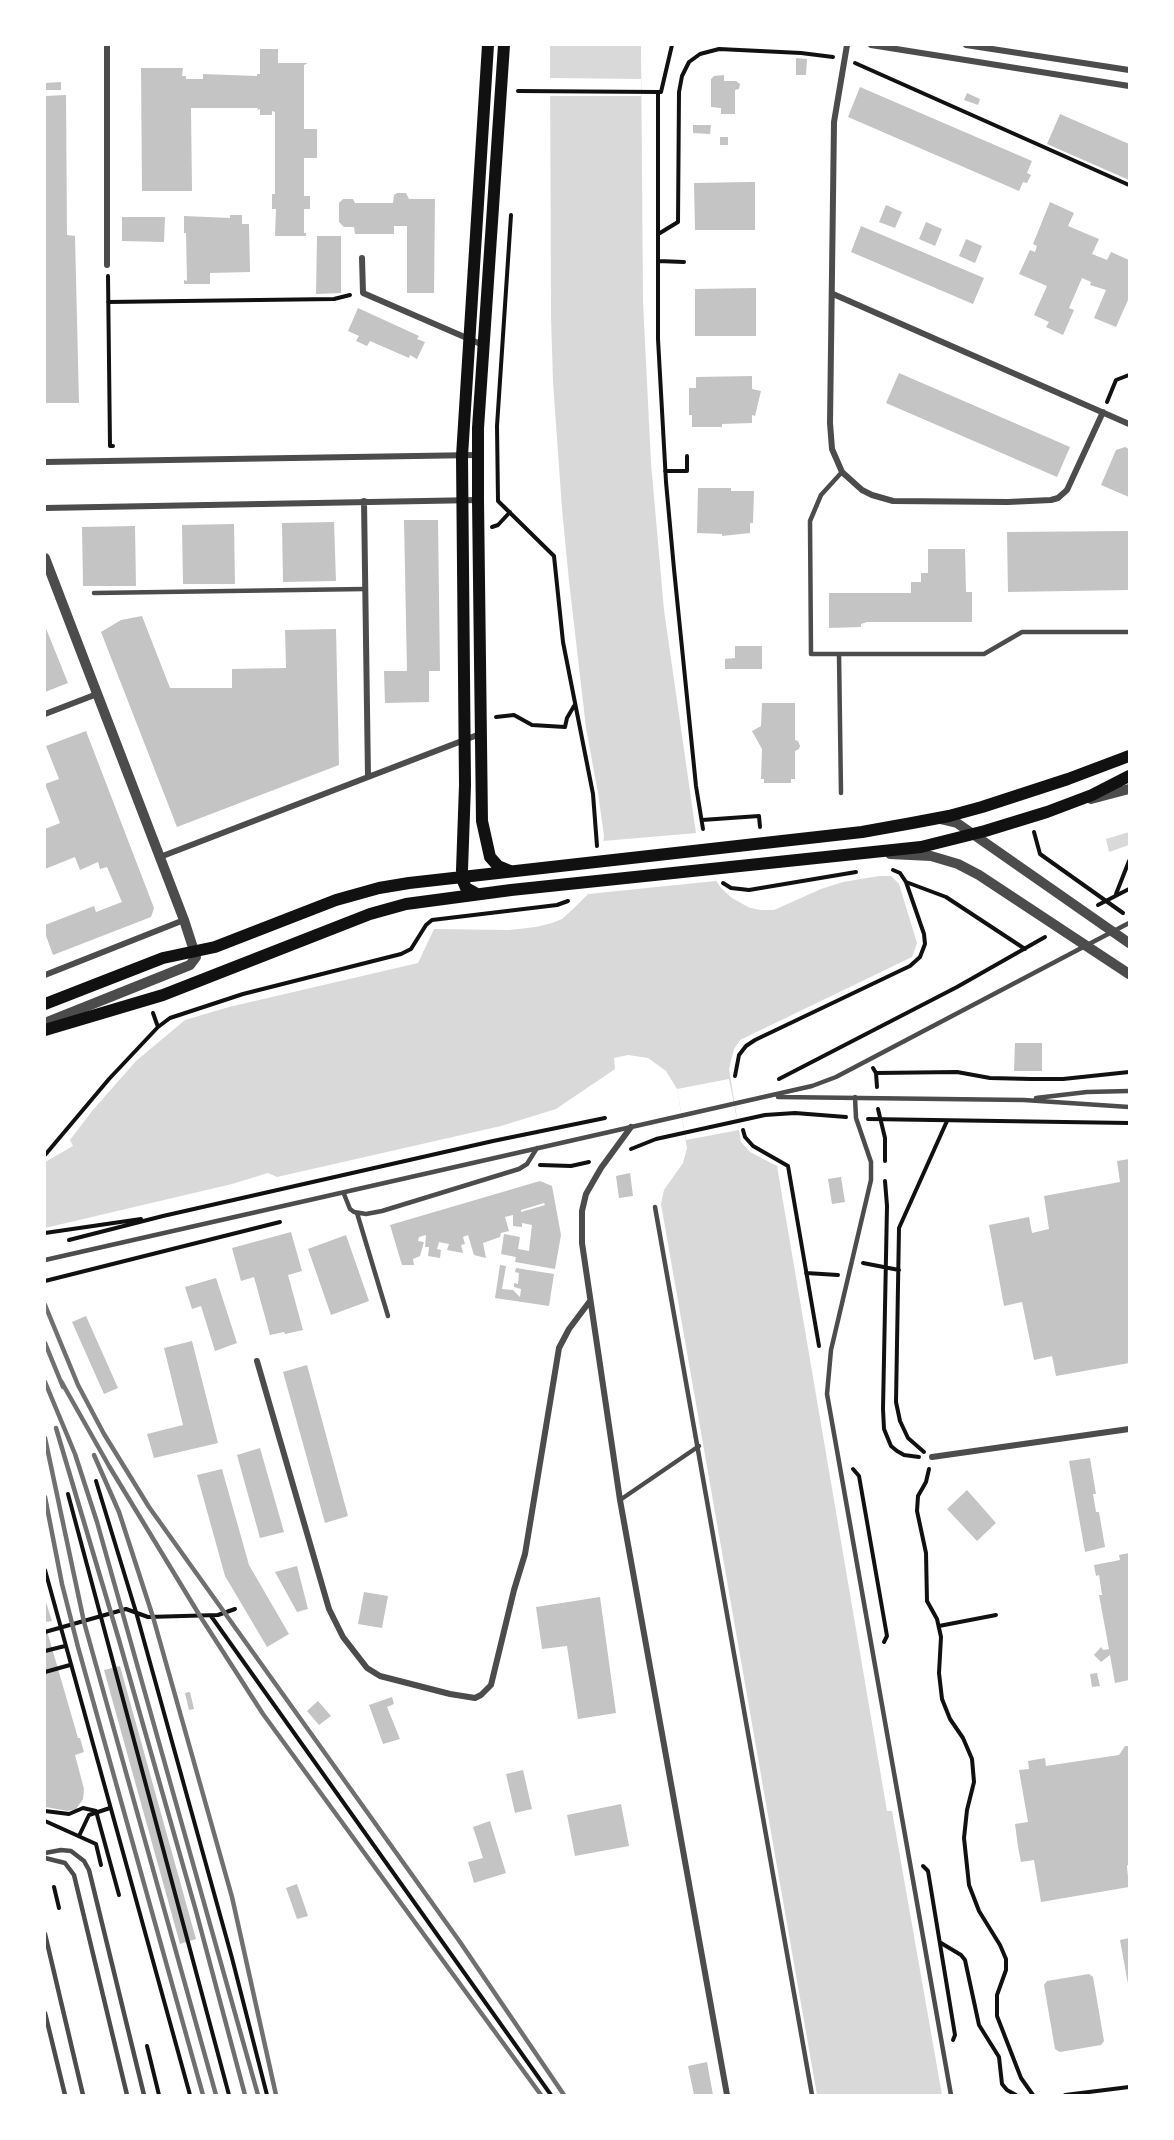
<!DOCTYPE html>
<html>
<head>
<meta charset="utf-8">
<style>
	body { margin:0 }
	#map { position:relative; width:1174px; height:2140px; overflow:hidden; background:#fff; font-family:"DejaVu Sans",sans-serif }
	canvas { display:block }
	.frame { position:absolute; inset:0; border:46px solid #fff; pointer-events:none }
</style>
</head>
<body>
<div id="map">
<canvas width="1174" height="2140"></canvas>
<div class="frame"></div>
</div>
<script>
const ctx = document.querySelector('canvas').getContext('2d');
ctx.lineJoin = 'round';
function paint(path, color) {
  ctx.fillStyle = color;
  ctx.fill(path, 'evenodd');
}
function toPath(rows) {
  const path = new Path2D();
  for (const r of rows) {
    path.moveTo(r[0], r[1]);
    for (let i = 2; i < r.length; i += 2) path.lineTo(r[i], r[i + 1]);
  }
  return path;
}
function strokePath(path, color, width, dash) {
  ctx.strokeStyle = color;
  ctx.lineWidth = width;
  ctx.lineCap = dash ? 'butt' : 'round';
  ctx.setLineDash(dash || []);
  ctx.stroke(path);
}
paint(toPath([
	[550,45,641,45,643,302,651,463,664,610,697,840,705,864,721,888,732,898,750,908,761,910,774,910,821,889,843,882,879,876,891,876,899,884,917,943,912,957,740,1040,734,1049,729,1069,741,1142,750,1152,777,1166,887,1811,892,1811,942,2095,817,2095,661,1204,664,1190,683,1163,687,1148,677,1089,666,1071,648,1058,628,1055,614,1058,615,1069,556,1109,501,1126,277,1177,268,1173,232,1184,45,1228,45,1162,73,1146,70,1140,92,1111,136,1061,185,1020,229,1007,418,963,434,929,509,930,536,927,552,923,562,919,573,909,588,894,596,880,600,869,604,836,598,793,586,728,569,581,562,509,553,382,551,316],
	[1129,832,1129,845,1109,852,1106,839]
]), '#d9d9d9');
paint(toPath([
	[550,78,641,79,641,96,550,96],
	[697,833,705,864,716,881,588,894,600,869,603,841],
	[729,1079,739,1130,686,1140,677,1089]
]), '#fff');
paint(toPath([
	[260,49,278,49,278,63,308,63,304,65,304,129,317,129,317,158,304,158,304,196,310,196,310,209,304,209,304,233,306,233,306,236,275,236,276,209,272,209,272,194,275,194,275,112,272,111,272,115,260,115,260,109,257,110,258,108,191,108,192,191,142,191,141,68,183,68,182,76,186,76,186,79,203,79,203,74,257,76,257,74,260,74],
	[796,58,807,59,806,75,796,75],
	[724,75,724,81,736,81,740,84,739,89,735,90,735,114,721,114,721,108,711,107,711,79,714,76],
	[61,82,61,90,45,90,45,83],
	[860,87,1032,161,1027,173,1031,175,1027,183,1023,182,1019,191,848,117],
	[967,93,980,99,978,105,964,100],
	[66,95,67,235,75,236,79,403,45,403,45,96],
	[1060,114,1129,144,1129,180,1047,144],
	[693,125,711,125,710,134,693,133],
	[720,137,728,137,728,145,720,145],
	[751,182,755,182,755,230,695,230,694,183],
	[397,193,406,193,409,199,435,199,434,293,407,293,407,226,394,226,394,234,355,234,354,227,344,227,339,222,339,203,343,199,353,199,355,203,393,203,394,195],
	[1050,202,1074,213,1068,226,1099,239,1092,254,1107,260,1111,252,1129,260,1129,301,1128,300,1116,327,1094,318,1106,290,1090,285,1091,282,1082,278,1069,308,1074,310,1063,335,1046,327,1049,322,1034,315,1047,286,1019,274,1030,250,1035,252,1037,246,1033,244],
	[886,205,902,212,895,228,879,222],
	[230,215,242,215,242,224,249,224,250,272,210,273,210,284,184,284,184,280,187,281,186,233,184,233,184,216,230,218],
	[122,217,165,217,164,242,122,241],
	[926,222,942,229,935,246,919,239],
	[861,226,984,278,973,304,851,252],
	[317,236,341,236,341,293,316,294],
	[966,239,982,246,975,263,959,256],
	[756,288,756,336,695,336,695,289],
	[358,308,419,336,417,339,425,342,417,359,410,355,409,358,370,341,367,346,356,341,359,336,348,331],
	[899,373,1070,447,1057,477,886,403],
	[752,376,752,389,761,391,755,416,752,415,752,423,722,424,722,427,692,427,692,415,689,415,689,388,696,388,696,377],
	[1125,447,1129,449,1129,497,1101,485,1116,450],
	[698,488,731,488,731,491,754,491,753,523,750,523,750,533,722,536,722,534,697,533],
	[404,520,438,520,440,671,429,671,429,702,385,703,384,671,407,671],
	[334,522,336,581,283,582,282,523],
	[234,524,235,584,183,584,182,525],
	[135,526,136,586,83,586,82,527],
	[1129,531,1129,590,1008,592,1007,532],
	[928,549,965,549,966,592,972,592,972,622,867,622,861,624,861,627,829,628,829,593,911,593,911,582,921,582,921,573,928,573],
	[142,616,170,688,232,688,232,669,286,668,285,630,336,629,339,765,177,827,101,632,121,620],
	[45,626,68,683,45,692],
	[735,646,762,646,762,669,725,669,725,659,735,658],
	[762,703,795,703,795,740,798,741,800,746,799,749,795,751,795,779,791,779,791,783,764,783,764,779,761,779,762,749,752,731,761,726],
	[86,731,154,908,151,917,53,955,45,933,45,925,94,906,96,912,122,902,107,867,100,869,98,862,80,870,75,857,45,869,45,829,60,823,45,784,59,779,46,746],
	[1015,1043,1042,1043,1042,1071,1014,1071],
	[1129,1159,1129,1363,1056,1376,1052,1356,1034,1360,1022,1302,1004,1306,989,1225,1029,1217,1032,1233,1049,1229,1044,1196,1120,1182,1117,1161],
	[630,1173,633,1196,619,1198,616,1176],
	[841,1177,845,1202,832,1204,828,1179],
	[540,1181,552,1186,561,1235,555,1269,515,1262,516,1257,501,1254,504,1234,520,1237,518,1249,529,1251,532,1225,522,1223,522,1227,513,1226,513,1215,505,1217,509,1231,501,1233,500,1237,483,1243,486,1258,474,1255,468,1235,463,1237,465,1244,461,1245,463,1253,447,1250,449,1244,439,1242,437,1249,441,1250,440,1258,428,1256,429,1247,425,1247,426,1235,419,1237,418,1241,424,1242,420,1256,413,1259,414,1265,402,1265,390,1225],
	[544,1203,545,1205,521,1212,521,1210],
	[291,1232,302,1271,288,1275,303,1330,285,1334,284,1332,270,1335,254,1277,241,1281,232,1248],
	[346,1235,369,1301,331,1315,308,1249],
	[500,1265,506,1266,502,1289,513,1290,520,1297,521,1289,514,1287,514,1283,518,1284,519,1273,515,1272,516,1268,554,1274,549,1306,495,1298],
	[216,1278,237,1343,215,1351,201,1306,192,1309,185,1287],
	[86,1316,118,1388,104,1394,72,1322],
	[192,1341,218,1443,154,1458,147,1434,183,1425,164,1348],
	[307,1365,348,1516,325,1523,283,1372],
	[260,1448,284,1532,260,1538,237,1455],
	[1090,1458,1096,1494,1093,1494,1096,1512,1099,1512,1105,1547,1085,1552,1069,1461],
	[222,1469,249,1565,289,1634,267,1647,225,1576,197,1475],
	[967,1490,996,1523,977,1541,947,1509],
	[1129,1553,1129,1680,1115,1683,1110,1655,1101,1662,1094,1655,1101,1647,1103,1650,1109,1649,1099,1595,1102,1595,1099,1575,1096,1576,1094,1565,1120,1560,1119,1555],
	[297,1566,308,1609,297,1612,275,1572],
	[364,1592,388,1596,382,1628,358,1624],
	[600,1597,616,1713,578,1719,567,1646,542,1649,536,1607],
	[45,1599,52,1621,45,1622],
	[45,1624,78,1738,80,1738,84,1752,75,1755,84,1789,83,1799,76,1809,68,1811,45,1807],
	[120,1666,196,1939,180,1944,104,1670],
	[1097,1673,1100,1686,1092,1687,1090,1674],
	[190,1692,194,1709,189,1710,185,1693],
	[392,1697,394,1704,387,1707,400,1739,383,1744,369,1705],
	[318,1701,331,1716,319,1725,307,1711],
	[1125,1746,1129,1746,1129,1866,1127,1865,1127,1867,1129,1887,1041,1902,1034,1860,1021,1862,1018,1847,1015,1824,1028,1822,1019,1770,1029,1769,1028,1761,1045,1758,1046,1766,1119,1755],
	[523,1770,532,1809,515,1813,506,1774],
	[621,1804,629,1846,575,1856,567,1815],
	[490,1821,506,1873,474,1883,468,1862,483,1858,473,1827],
	[297,1884,308,1916,297,1919,286,1888],
	[1129,1938,1129,1984,1128,1984,1120,1940],
	[1089,1974,1093,1977,1104,2041,1101,2045,1060,2052,1055,2049,1044,1985,1047,1981],
	[707,2062,713,2095,694,2095,688,2066]
]), '#c4c4c4');
strokePath(toPath([
	[672,45,661,92,658,92,658,339,666,482,674,569,696,786,703,829],
	[855,63,1129,185],
	[518,91,658,92],
	[511,215,497,426,498,501,554,556,563,642,593,794,597,846],
	[660,233,678,222,679,92,682,76,689,62,700,54,719,49,801,53,833,57],
	[658,261,684,262],
	[108,276,110,446,113,446],
	[108,302,334,299,350,295],
	[1107,402,1116,380,1129,375],
	[665,471,687,471,687,456],
	[492,527,498,525,510,512],
	[496,717,514,715,532,725,565,727,567,718,574,706],
	[702,820,759,816,760,827],
	[1034,832,1040,854,1123,913],
	[906,882,946,897,1025,949],
	[723,883,731,888,749,890,856,872],
	[1116,894,1129,861],
	[1098,905,1129,889],
	[153,1013,158,1027],
	[873,1068,876,1073,877,1087],
	[876,1073,957,1072,990,1078,1031,1079,1063,1079,1129,1072],
	[735,1076,739,1055,746,1046,755,1040,910,966,920,957,925,944,924,934,906,882,900,873,893,870],
	[779,1079,957,987,1045,937],
	[878,1109,885,1138,885,1161],
	[868,1119,1129,1123],
	[743,1130,745,1137,753,1146,788,1166,819,1346],
	[631,1149,656,1139,765,1115,795,1113,846,1117],
	[45,1155,109,1079,158,1027,170,1018,243,994,401,954,411,949,426,925,432,920,557,905,568,901],
	[540,1165,571,1166,589,1162],
	[885,1181,887,1206,883,1409,884,1429,891,1446,897,1451,904,1455,919,1457],
	[45,1233,141,1219],
	[69,1240,163,1216,493,1141,605,1118],
	[863,1263,899,1270],
	[806,1273,838,1275],
	[45,1281,280,1222],
	[924,1452,908,1438,900,1421,896,1402,899,1228,947,1121],
	[853,1469,859,1476,887,1636,884,1642],
	[929,1469,926,1482,918,1496,917,1511,926,1553,927,1601,937,1619,941,1637,939,1673,942,1699,950,1719,963,1738,972,1759,974,1782,967,1810,964,1838,969,1885,979,1911,1000,1945,1006,1959,1006,1970,997,1995,997,2016,1021,2078,1033,2095],
	[96,1481,136,1612,232,1958,267,2095],
	[68,1494,229,2095],
	[45,1570,190,2095],
	[211,1616,551,2095],
	[939,1626,996,1615],
	[45,1632,126,1609,148,1617,218,1615,235,1609],
	[45,1651,65,1646],
	[45,1672,70,1665],
	[45,1811,69,1814,83,1808,96,1811,119,1895],
	[45,1821,96,1844,101,1865],
	[79,1836,89,1815,110,1808],
	[923,1866,928,1871,955,2035,953,2040],
	[54,1887,59,1908],
	[941,1943,961,1955,965,1960,979,2025,999,2057,1002,2084,1007,2090,1016,2095],
	[147,2046,159,2095],
	[1065,2095,1129,2087]
]), '#111', 4);
strokePath(toPath([
	[842,472,821,495,810,521,811,654,984,654,1022,632,1129,632],
	[94,593,365,589],
	[839,654,841,793],
	[778,1097,1024,1100,1129,1107],
	[855,1097,856,1118,871,1162,871,1180,831,1350,827,1394,951,2095],
	[1036,1098,1087,1092,1129,1091],
	[344,1194,350,1209,354,1212,366,1214,382,1211,519,1169,527,1164,537,1148],
	[655,1207,812,2095],
	[357,1213,388,1316],
	[45,1260,812,1086,836,1077,1129,923],
	[620,1500,699,1446],
	[45,1853,61,1850,71,1851,84,1861,89,1870,144,2095],
	[45,1858,65,1863,74,1875,127,2095],
	[45,1934,83,2095],
	[45,2013,65,2095]
]), '#4c4c4c', 4.5);
strokePath(toPath([
	[107,45,107,265],
	[847,45,834,122,830,423,832,449,842,472,862,490,872,495,893,501,1008,502,1051,500,1058,498,1067,490,1103,412],
	[871,45,1129,86],
	[966,45,1129,70],
	[362,258,363,293,483,345],
	[833,294,1129,424],
	[45,462,477,455],
	[364,501,368,777],
	[45,508,478,500],
	[45,714,97,694],
	[160,857,480,734],
	[45,975,184,920],
	[631,1127,601,1168,586,1194,582,1211,582,1243,620,1500,727,2095],
	[257,1361,329,1609,343,1637,367,1668,380,1676,450,1694,475,1698,481,1695,491,1685,514,1590,525,1554,559,1348,569,1329,590,1301],
	[932,1457,1129,1429]
]), '#4c4c4c', 6);
strokePath(toPath([
	[45,558,184,920,196,957,190,965,45,1023],
	[1091,799,1129,789],
	[940,819,957,823,1129,943],
	[890,854,931,856,958,864,979,875,1129,974]
]), '#4c4c4c', 10);
strokePath(toPath([
	[504,45,478,428,478,500,482,821,490,857,498,866,510,871],
	[477,894,466,888,463,881,462,870,465,785,462,456,488,45],
	[45,1004,163,958,215,947,336,900,379,888,409,883,862,832,912,823,949,816,982,807,1068,779,1129,756],
	[45,1030,163,995,370,914,406,904,511,890,921,847,985,831,1047,812,1092,795,1129,776]
]), '#111', 12);
strokePath(toPath([
	[45,1305,78,1385,104,1434,149,1507,460,1942,564,2095],
	[45,1343,63,1387],
	[61,1381,109,1466,200,1616,263,1714,541,2095],
	[45,1382,75,1454,97,1522,258,2095],
	[56,1428,119,1640,196,1911,245,2095],
	[45,1438,84,1622,216,2095],
	[94,1455,119,1512,153,1617,232,1897,276,2095],
	[45,1497,62,1584,78,1647,203,2095]
]), '#707070', 4.5);
</script>
</body>
</html>
